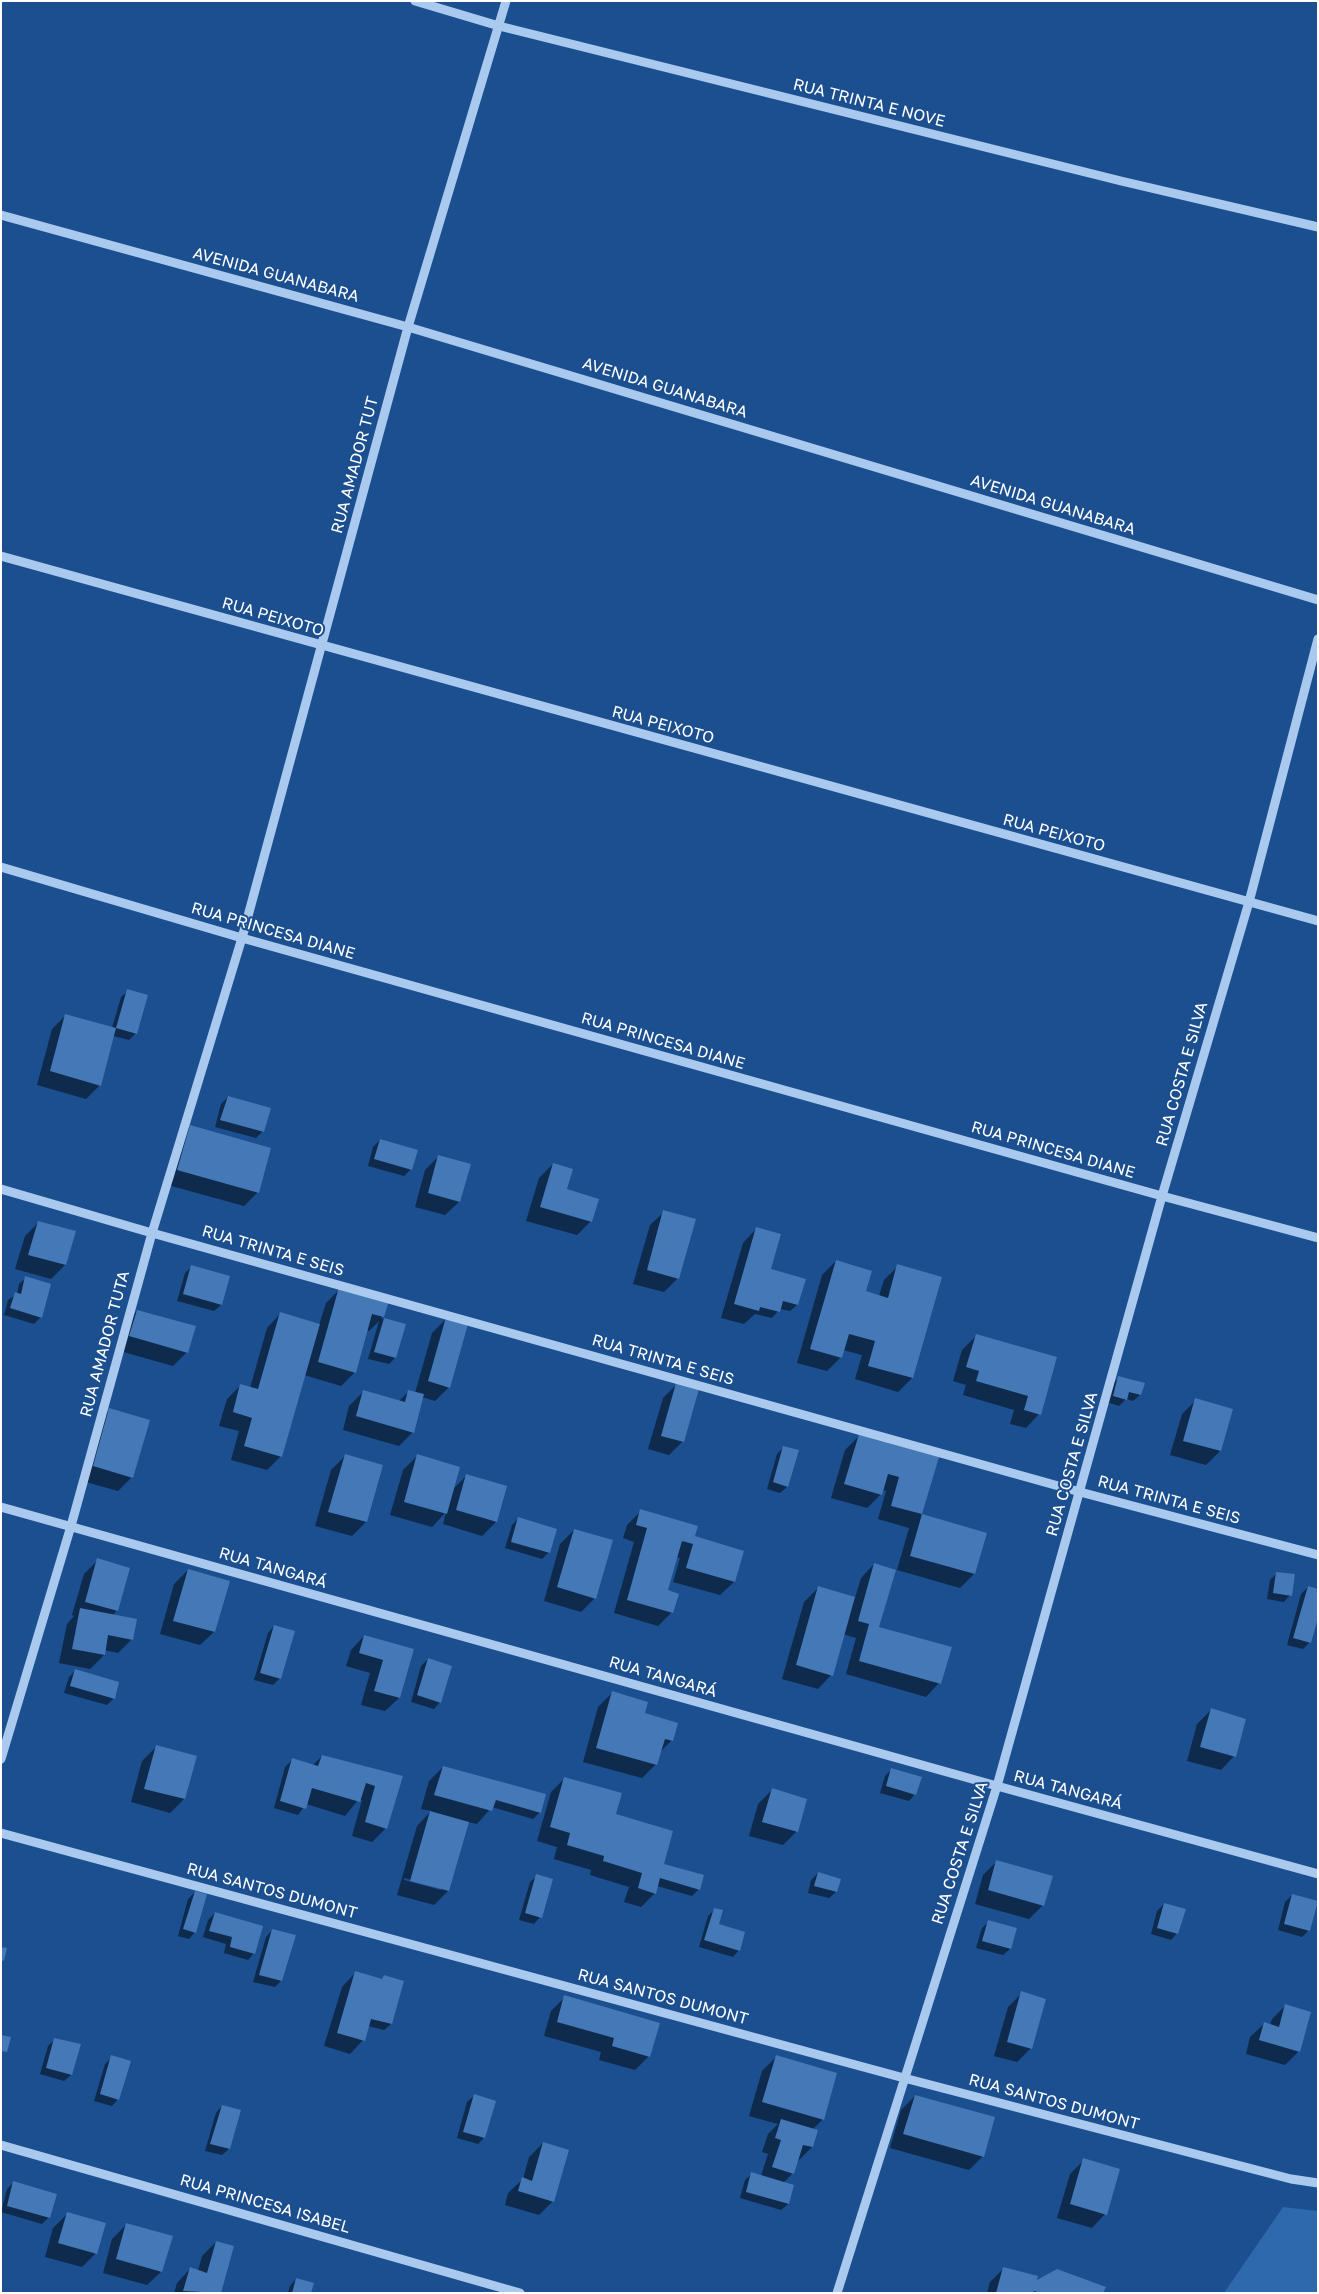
<!DOCTYPE html>
<html>
<head>
<meta charset="utf-8">
<style>
	body { margin:0 }
	#map { position:relative; width:1319px; height:2294px; overflow:hidden; background:#1b4f8f; font-family:"Golos Text",sans-serif }
	canvas { display:block }
	.frame { position:absolute; inset:0; border:2px solid #fff; pointer-events:none }
</style>
</head>
<body>
<div id="map">
<canvas width="1319" height="2294"></canvas>
<div class="frame"></div>
</div>
<script>
const ctx = document.querySelector('canvas').getContext('2d');
ctx.lineJoin = 'round';
function paint(path, color) {
  ctx.fillStyle = color;
  ctx.fill(path, 'evenodd');
}
function toPath(rows) {
  const path = new Path2D();
  for (const r of rows) {
    path.moveTo(r[0], r[1]);
    for (let i = 2; i < r.length; i += 2) path.lineTo(r[i], r[i + 1]);
  }
  return path;
}
function strokePath(path, color, width, dash) {
  ctx.strokeStyle = color;
  ctx.lineWidth = width;
  ctx.lineCap = dash ? 'butt' : 'round';
  ctx.setLineDash(dash || []);
  ctx.stroke(path);
}
function label(font, color, halo, rows, align = 'center') {
  ctx.font = font + ' "Golos Text",sans-serif';
  ctx.lineWidth = 4;
  ctx.setLineDash([]);
  ctx.textBaseline = 'middle';
  ctx.strokeStyle = halo;
  ctx.fillStyle = color;
  for (const [text, x, y, turn = 0] of rows) {
    ctx.save();
    ctx.translate(x, y);
    ctx.rotate((+turn || 0) * Math.PI / 180);
    ctx.textAlign = isNaN(turn) ? turn : align;
    if (halo) ctx.strokeText(text, 0, 0);
    ctx.fillText(text, 0, 0);
    ctx.restore();
  }
}
paint(toPath([
	[1283,2207,1318,2211,1318,2293,1224,2293]
]), '#2e69ad');
paint(toPath([
	[128,991,146,996,135,1034,129,1040,113,1036,100,1085,86,1099,37,1085,52,1029,66,1015,112,1028,121,997],
	[228,1097,269,1109,262,1132,256,1138,215,1127,221,1104],
	[190,1126,258,1192,244,1206,164,1184,176,1140],
	[380,1140,411,1169,404,1176,368,1166,373,1147],
	[439,1156,459,1202,445,1215,415,1207,425,1170],
	[553,1164,566,1189,591,1221,577,1235,526,1221,539,1178],
	[664,1212,678,1278,664,1292,633,1284,650,1225],
	[39,1222,74,1232,65,1265,51,1279,15,1269,25,1236],
	[756,1229,768,1274,804,1280,797,1305,790,1311,780,1309,772,1318,755,1314,744,1324,721,1318,743,1243],
	[836,1261,865,1292,879,1296,884,1280,898,1266,941,1278,912,1378,898,1392,855,1379,862,1355,843,1350,841,1357,827,1371,797,1363,822,1275],
	[192,1266,228,1277,221,1305,214,1311,177,1301,185,1273],
	[26,1278,41,1317,34,1324,4,1315,8,1300,17,1294,19,1284],
	[340,1289,387,1302,381,1318,404,1325,395,1358,389,1364,368,1359,379,1321,369,1331,367,1330,355,1372,341,1386,304,1375,281,1456,267,1470,231,1460,239,1431,219,1426,227,1399,241,1385,250,1388,267,1328,280,1314,319,1325,326,1303],
	[137,1311,187,1352,173,1366,116,1350,124,1325],
	[446,1319,449,1387,435,1401,422,1397,413,1432,399,1446,343,1430,349,1406,363,1392,398,1402,409,1391,415,1393,432,1333],
	[976,1336,1056,1358,1039,1414,1026,1428,1010,1424,1014,1410,963,1395,966,1385,953,1381,962,1350],
	[1119,1378,1140,1395,1133,1401,1126,1399,1119,1406,1107,1402,1112,1384],
	[677,1384,683,1441,669,1455,648,1449,663,1398],
	[1196,1400,1220,1451,1206,1465,1170,1455,1182,1414],
	[109,1410,132,1477,118,1491,79,1480,95,1424],
	[859,1436,937,1458,921,1515,985,1534,974,1574,960,1588,897,1570,909,1528,878,1519,886,1491,882,1490,881,1494,867,1508,831,1498,845,1450],
	[784,1447,787,1487,780,1493,767,1489,777,1454],
	[345,1456,381,1466,366,1522,352,1536,315,1526,331,1470],
	[417,1456,452,1490,467,1475,496,1522,482,1536,443,1524,446,1512,432,1527,390,1515,403,1470],
	[641,1511,693,1537,734,1582,720,1595,673,1582,680,1558,676,1557,666,1591,672,1612,658,1626,614,1613,634,1542,623,1538,627,1525],
	[518,1519,549,1552,542,1559,505,1548,512,1525],
	[574,1530,595,1598,581,1612,544,1601,560,1544],
	[98,1560,117,1610,112,1616,132,1639,118,1653,104,1650,104,1655,90,1669,59,1663,67,1624,74,1616,72,1615,84,1574],
	[874,1564,878,1628,939,1683,926,1697,846,1674,856,1638,843,1634,831,1675,818,1689,782,1679,804,1602,818,1588,855,1598,861,1578],
	[188,1570,214,1632,200,1645,160,1634,174,1584],
	[1277,1573,1290,1595,1284,1602,1267,1599,1270,1580],
	[1308,1587,1310,1642,1303,1649,1287,1645,1301,1594],
	[274,1626,280,1678,273,1685,254,1680,268,1633],
	[364,1636,412,1650,399,1698,385,1711,361,1705,370,1673,346,1666,351,1650],
	[428,1659,440,1702,434,1709,411,1702,421,1666],
	[75,1671,114,1698,107,1705,64,1693,69,1677],
	[612,1693,643,1714,672,1740,659,1753,656,1764,642,1778,583,1762,598,1707],
	[1211,1710,1234,1756,1221,1770,1187,1761,1197,1724],
	[156,1747,195,1757,184,1799,170,1813,131,1802,142,1761],
	[322,1756,378,1772,386,1828,372,1842,352,1836,362,1800,359,1799,345,1816,306,1804,298,1815,274,1808,285,1767,292,1760,312,1766],
	[443,1767,540,1812,533,1819,492,1807,477,1824,468,1822,448,1891,434,1905,397,1895,417,1826,431,1811,421,1809,429,1781],
	[404,1878,441,1888,441,1890,404,1880],
	[892,1769,915,1794,909,1801,880,1793,885,1776],
	[565,1778,614,1815,662,1868,699,1889,692,1896,657,1886,655,1893,641,1907,624,1902,629,1887,590,1875,591,1870,554,1859,557,1847,537,1841,551,1792],
	[772,1790,797,1831,783,1845,749,1836,758,1804],
	[997,1861,1043,1905,1029,1919,975,1904,983,1875],
	[818,1873,836,1892,829,1898,808,1893,811,1880],
	[537,1876,540,1917,534,1924,519,1920,530,1882],
	[195,1892,195,1932,189,1939,178,1936,188,1899],
	[1292,1895,1308,1931,1302,1937,1278,1930,1285,1902],
	[1164,1904,1177,1933,1171,1940,1151,1934,1157,1911],
	[714,1910,717,1925,739,1950,733,1957,699,1947,708,1916],
	[215,1913,254,1953,248,1960,224,1953,226,1944,203,1937,208,1920],
	[989,1922,1015,1929,1010,1949,1003,1955,976,1948,982,1928],
	[272,1930,281,1981,275,1987,253,1982,266,1937],
	[355,1973,380,1980,384,1977,391,2024,384,2030,368,2026,363,2040,350,2054,324,2046,342,1987],
	[1022,1993,1031,2048,1017,2062,994,2056,1008,2007],
	[565,1997,649,2056,635,2070,599,2060,601,2052,544,2036,551,2011],
	[1286,2005,1299,2051,1285,2065,1246,2054,1250,2037,1264,2024,1270,2025,1272,2019],
	[55,2039,71,2075,64,2081,40,2074,48,2046],
	[112,2057,118,2099,112,2106,94,2101,105,2064],
	[776,2057,823,2119,813,2129,812,2147,798,2161,793,2173,783,2183,788,2204,781,2210,740,2198,745,2180,752,2174,761,2176,768,2154,762,2152,768,2134,778,2124,749,2116,762,2071],
	[474,2096,484,2138,478,2144,457,2138,467,2102],
	[915,2096,983,2156,969,2170,890,2148,901,2110],
	[222,2106,239,2111,229,2149,222,2155,205,2151,216,2113],
	[543,2143,553,2201,539,2215,505,2205,508,2193,523,2179,529,2157],
	[1084,2160,1105,2214,1092,2228,1057,2218,1070,2174],
	[14,2182,49,2217,42,2224,1,2212,7,2189],
	[67,2214,96,2253,82,2267,45,2257,53,2228],
	[126,2225,161,2272,147,2285,103,2273,112,2239],
	[216,2242,220,2293,174,2293,177,2283,190,2269,198,2271,202,2256],
	[1004,2268,1035,2283,1102,2293,987,2293,990,2282],
	[296,2279,310,2293,288,2293,290,2286]
]), '#0007');
paint(toPath([
	[127,989,148,995,137,1034,116,1028,101,1086,50,1071,65,1014,116,1028],
	[228,1096,271,1108,264,1132,220,1120],
	[190,1125,271,1148,259,1193,177,1170],
	[380,1139,418,1150,412,1170,374,1159],
	[438,1155,471,1164,460,1202,428,1193],
	[553,1163,573,1169,567,1189,599,1199,592,1222,540,1207],
	[663,1210,696,1219,679,1279,647,1270],
	[38,1221,76,1231,66,1265,28,1255],
	[756,1227,781,1234,771,1269,806,1279,798,1305,783,1301,780,1312,760,1307,759,1311,734,1304],
	[836,1260,872,1271,866,1291,888,1298,897,1264,942,1277,913,1378,868,1366,875,1341,849,1334,842,1358,810,1349],
	[191,1265,230,1276,222,1305,183,1294],
	[25,1276,51,1284,42,1318,10,1308,15,1292,21,1294],
	[339,1287,389,1301,384,1317,372,1314,356,1373,318,1362],
	[137,1310,196,1326,188,1353,129,1336],
	[280,1312,320,1324,282,1457,244,1446,252,1418,233,1412,240,1384,258,1389],
	[446,1317,468,1324,450,1388,428,1381],
	[384,1318,406,1324,396,1358,374,1352],
	[976,1334,1057,1357,1041,1415,1024,1410,1028,1396,976,1381,979,1371,966,1367],
	[1118,1376,1145,1383,1141,1395,1129,1392,1127,1400,1113,1396],
	[676,1383,699,1389,684,1442,661,1436],
	[363,1390,405,1402,408,1390,424,1394,414,1433,356,1416],
	[1195,1398,1233,1409,1221,1451,1183,1441],
	[109,1408,150,1420,133,1478,93,1466],
	[859,1434,939,1457,922,1514,891,1506,899,1477,888,1474,882,1495,844,1484],
	[783,1446,799,1450,788,1487,773,1482],
	[345,1454,383,1465,367,1522,328,1512],
	[417,1454,460,1467,447,1514,404,1502],
	[466,1474,507,1486,497,1522,456,1510],
	[640,1509,698,1526,695,1536,744,1551,735,1582,686,1568,693,1544,682,1541,668,1590,679,1594,673,1613,627,1600,647,1528,636,1525],
	[922,1514,987,1533,975,1574,910,1556],
	[518,1517,557,1529,550,1553,511,1542],
	[574,1529,613,1540,596,1599,557,1587],
	[97,1558,130,1568,118,1611,85,1602],
	[874,1563,896,1570,879,1627,952,1647,941,1684,859,1661,869,1624,858,1621],
	[188,1569,230,1581,215,1632,173,1621],
	[1276,1572,1295,1574,1292,1596,1273,1593],
	[818,1586,855,1597,833,1676,796,1665],
	[1308,1586,1318,1589,1318,1618,1311,1643,1293,1638],
	[80,1608,137,1619,133,1640,108,1635,105,1655,72,1649],
	[274,1625,295,1631,281,1679,260,1673],
	[364,1635,414,1649,400,1698,374,1691,383,1660,359,1653],
	[428,1658,452,1666,441,1703,417,1695],
	[75,1669,119,1682,115,1699,70,1686],
	[612,1691,648,1702,645,1713,678,1723,673,1741,665,1739,657,1765,596,1748],
	[1211,1708,1246,1719,1236,1757,1200,1747],
	[156,1745,197,1756,185,1799,144,1789],
	[322,1755,403,1776,387,1829,365,1822,375,1786,366,1783,360,1802,312,1788,306,1809,280,1801,292,1758,318,1766],
	[443,1766,546,1794,541,1813,496,1800,492,1811,434,1795],
	[891,1768,922,1777,916,1795,886,1786],
	[564,1777,622,1793,616,1814,673,1831,664,1864,704,1875,700,1890,660,1878,656,1894,638,1888,642,1873,603,1861,604,1856,567,1845,570,1833,550,1827],
	[772,1788,807,1799,798,1832,762,1822],
	[430,1811,469,1822,449,1891,410,1881],
	[996,1860,1053,1876,1044,1906,988,1890],
	[818,1872,841,1879,837,1892,814,1886],
	[536,1874,553,1879,542,1918,525,1913],
	[195,1891,207,1894,196,1933,183,1929],
	[1292,1894,1318,1901,1310,1931,1284,1924],
	[1164,1903,1186,1909,1178,1934,1157,1928],
	[714,1908,723,1910,719,1924,745,1932,740,1951,704,1940],
	[215,1912,263,1926,255,1954,230,1947,232,1937,209,1931],
	[988,1920,1017,1928,1011,1949,982,1941],
	[272,1929,296,1935,282,1981,259,1975],
	[1,1947,7,1948,4,1961,1,1960],
	[355,1971,382,1979,384,1975,404,1981,392,2024,371,2019,365,2041,337,2033],
	[1021,1991,1046,1999,1032,2049,1007,2042],
	[564,1995,660,2023,650,2057,612,2046,614,2038,557,2022],
	[1285,2004,1311,2012,1300,2052,1259,2040,1264,2022,1279,2027],
	[1,2035,11,2037,7,2052,1,2051],
	[54,2038,81,2044,72,2075,46,2068],
	[111,2055,131,2061,119,2100,100,2094],
	[776,2055,837,2073,824,2120,762,2102],
	[474,2094,496,2101,485,2138,463,2132],
	[915,2095,995,2117,984,2157,903,2134],
	[222,2105,241,2110,230,2149,210,2144],
	[781,2119,818,2130,813,2147,803,2145,794,2174,772,2167,781,2140,775,2138],
	[543,2142,569,2150,554,2202,518,2191,522,2177,532,2181],
	[1083,2158,1120,2169,1107,2215,1070,2204],
	[751,2172,794,2185,789,2204,746,2192],
	[13,2181,57,2194,50,2218,7,2206],
	[67,2212,106,2223,97,2254,58,2243],
	[126,2223,173,2236,162,2272,116,2259],
	[216,2241,234,2246,221,2293,183,2291,190,2267,207,2273],
	[1003,2267,1038,2276,1037,2280,1057,2269,1106,2287,1103,2293,1040,2293,1034,2291,1033,2293,996,2293],
	[296,2278,314,2283,311,2293,292,2293]
]), '#4478b7');
strokePath(toPath([
	[415,1,499,26,1121,181,1318,227],
	[1,215,408,327,1318,600],
	[1,556,1318,921],
	[1,867,242,938,1162,1196,1318,1238],
	[1,1189,152,1233,1080,1492,1318,1555],
	[1,1507,997,1786,1318,1874],
	[1,1759,71,1526,152,1233,242,938,408,327,506,1],
	[1,1833,904,2078,1291,2179,1318,2183],
	[1,2145,520,2293],
	[837,2293,997,1786,1162,1196,1249,902,1318,639]
]), '#a9c9ee', 9);
label('16px', '#fff', '#1b4f8f', [
	["RUA TRINTA E NOVE",869,103,14],
	["AVENIDA GUANABARA",276,275,15],
	["AVENIDA GUANABARA",665,388,17],
	["RUA AMADOR TUT",355,465,-75],
	["AVENIDA GUANABARA",1053,505,17],
	["RUA PEIXOTO",273,617,16],
	["RUA PEIXOTO",663,725,15],
	["RUA PEIXOTO",1054,833,15],
	["RUA PRINCESA DIANE",273,931,16],
	["RUA PRINCESA DIANE",663,1041,16],
	["RUA COSTA E SILVA",1182,1074,-74],
	["RUA PRINCESA DIANE",1053,1150,16],
	["RUA TRINTA E SEIS",273,1251,16],
	["RUA AMADOR TUTA",105,1344,-75],
	["RUA TRINTA E SEIS",663,1360,16],
	["RUA COSTA E SILVA",1072,1464,-74],
	["RUA TRINTA E SEIS",1169,1500,15],
	["RUA TANGARÁ",273,1568,16],
	["RUA TANGARÁ",663,1677,16],
	["RUA TANGARÁ",1068,1790,15],
	["RUA COSTA E SILVA",960,1853,-72],
	["RUA SANTOS DUMONT",272,1891,15],
	["RUA SANTOS DUMONT",663,1997,15],
	["RUA SANTOS DUMONT",1054,2102,15],
	["RUA PRINCESA ISABEL",265,2204,16]
]);
</script>
</body>
</html>
